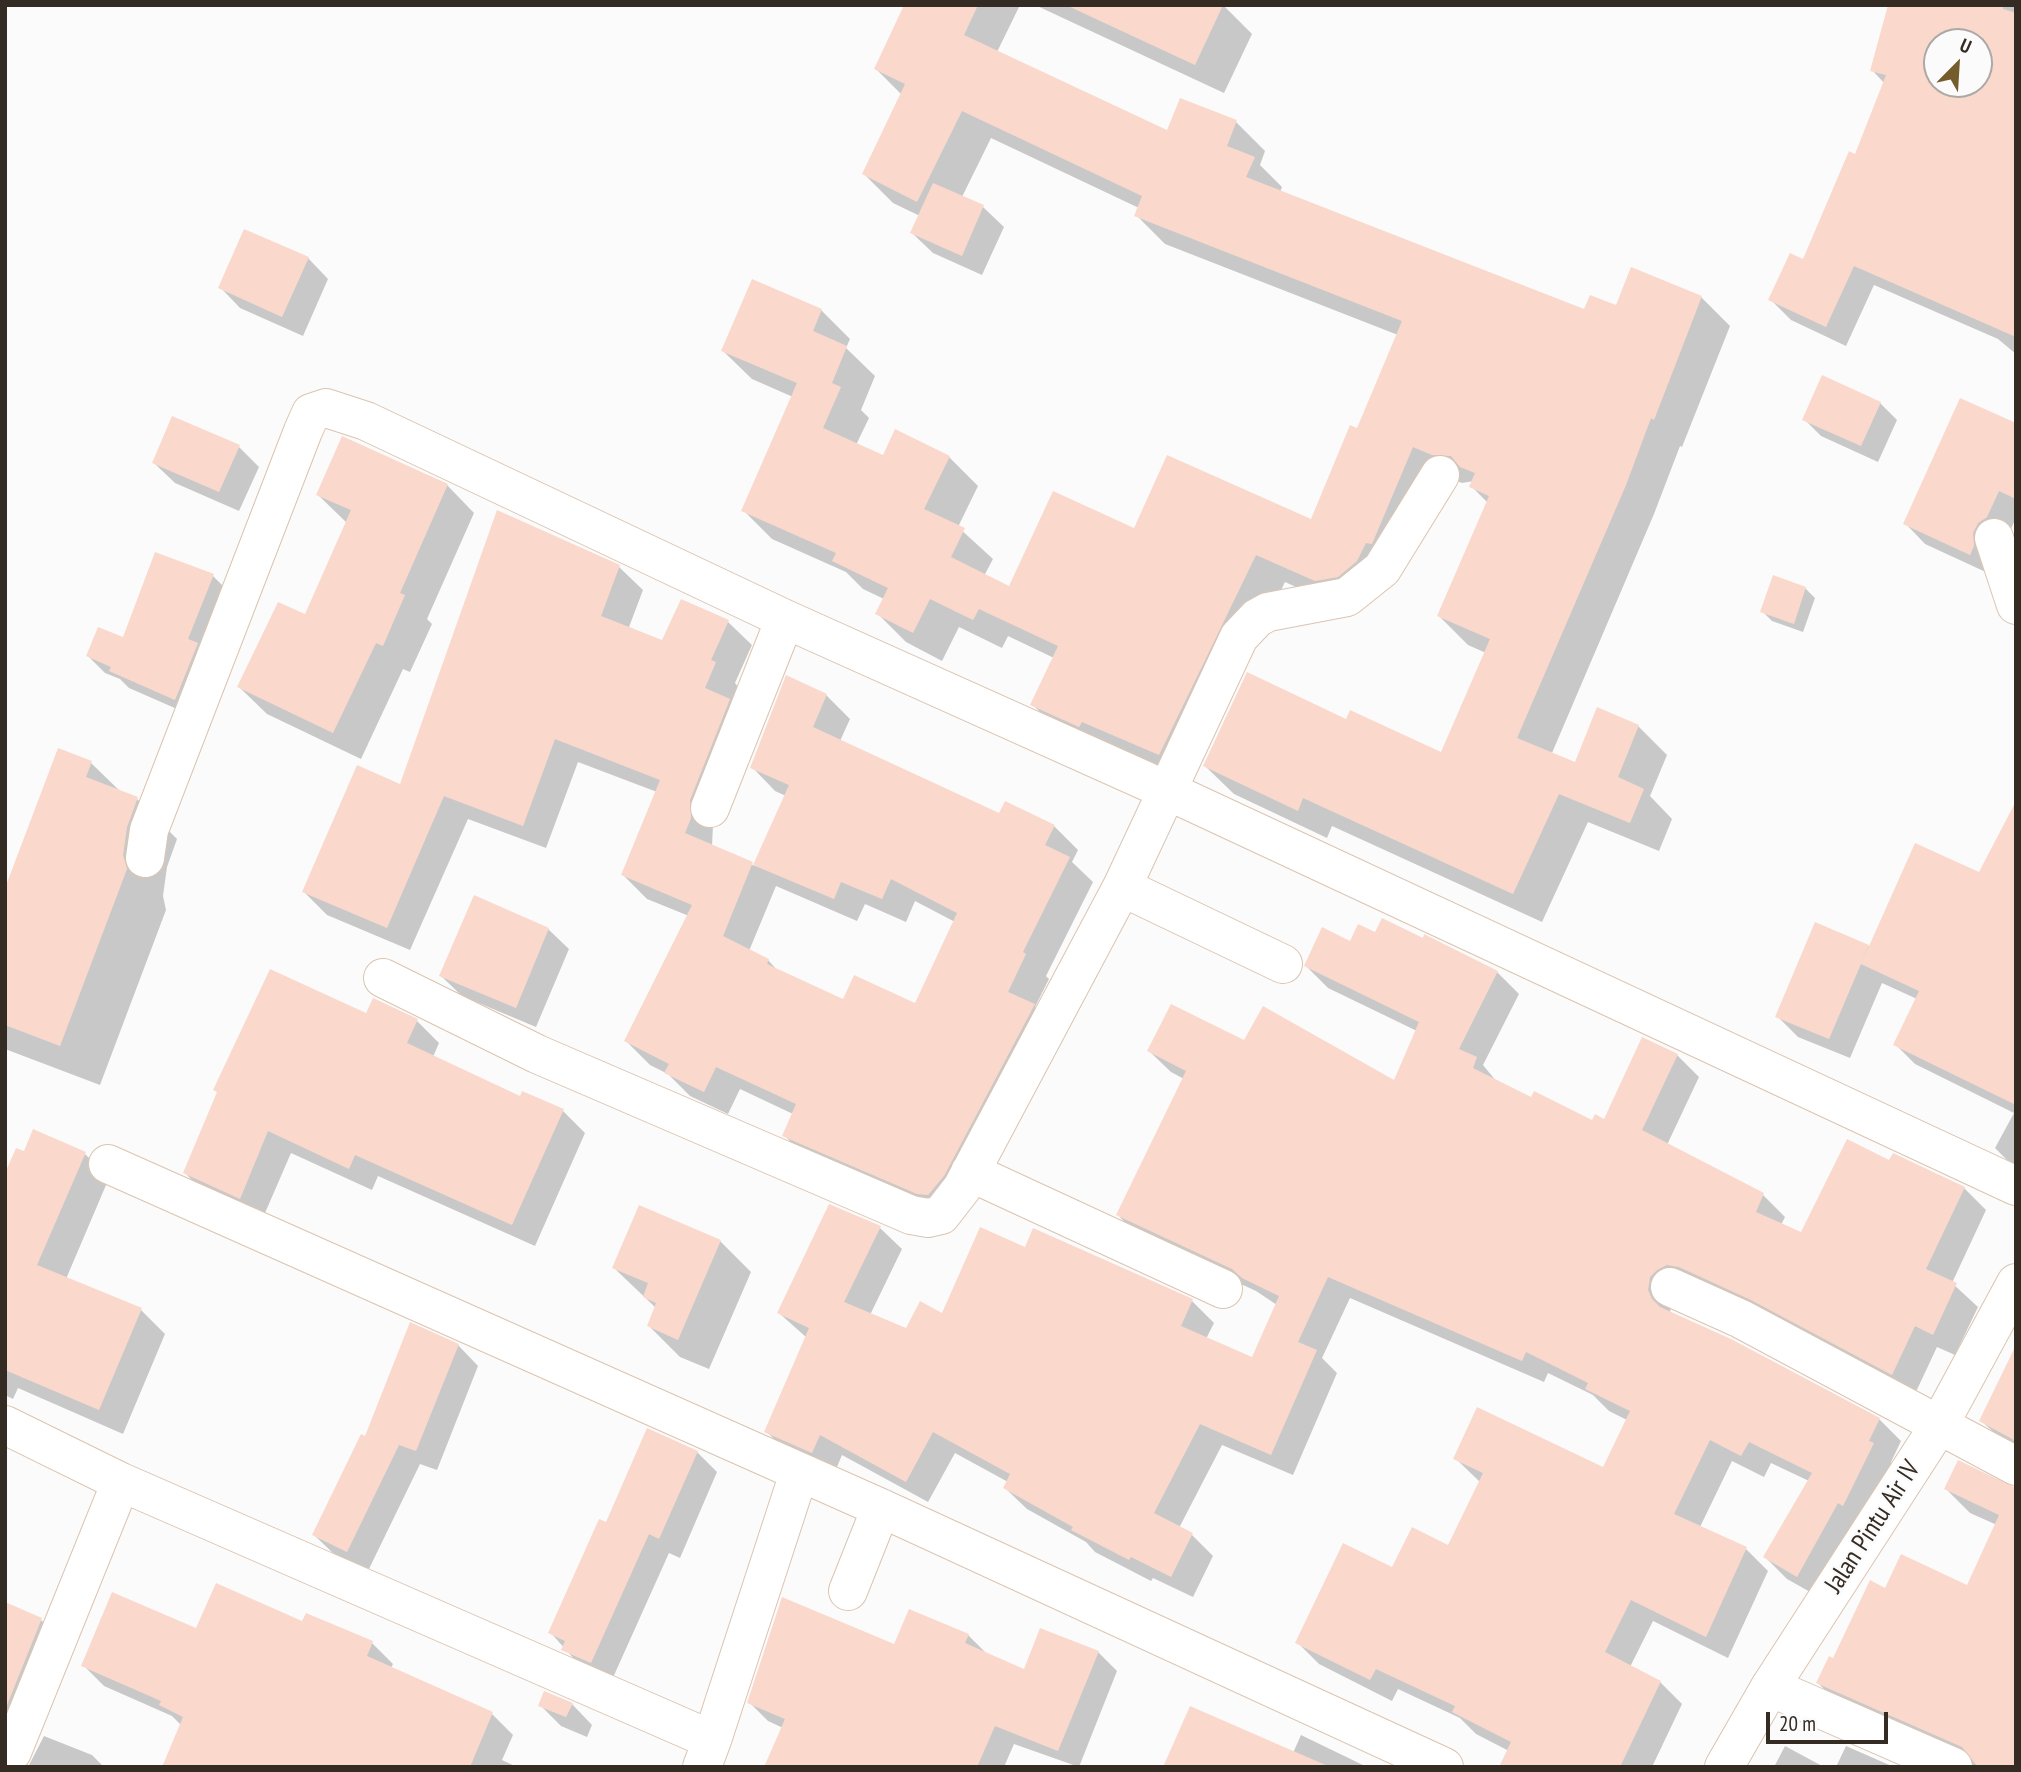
<!DOCTYPE html>
<html>
<head>
<meta charset="utf-8">
<style>
	body { margin:0 }
	#map { position:relative; width:2021px; height:1772px; overflow:hidden; background:#fbfbfb; font-family:"PT Sans Narrow",sans-serif }
	canvas { display:block }
	.frame { position:absolute; inset:0; border:7px solid #342b23; pointer-events:none }
	.north { position:absolute; left:1923px; top:28px; width:70px; height:70px; box-sizing:border-box; background:#fbfbfb; border:2px solid #aba8a5; border-radius:50%; rotate:24deg; font-size:19px; font-weight:700; line-height:28px; text-align:center; color:#342b23 }
	.north::after { content:''; display:block; margin:auto; width:24px; height:32px; background:#745c2d; clip-path:polygon(50% 0,100% 100%,50% 72%,0 100%) }
	.scale { position:absolute; left:1766px; top:1712px; width:122px; height:32px; box-sizing:border-box; border:4px solid #342b23; border-top:0; padding-left:9px; font-size:21px; line-height:24px; white-space:nowrap; color:#342b23; -webkit-text-stroke:5px #fbfbfb; paint-order:stroke }
</style>
</head>
<body>
<div id="map">
<canvas width="2021" height="1772"></canvas>
<div class="frame"></div>
<div class="north">U</div>
<div class="scale">20 m</div>
</div>
<script>
const ctx = document.querySelector('canvas').getContext('2d');
ctx.lineJoin = 'round';
function paint(path, color) {
  ctx.fillStyle = color;
  ctx.fill(path, 'evenodd');
}
function toPath(rows) {
  const path = new Path2D();
  for (const r of rows) {
    path.moveTo(r[0], r[1]);
    for (let i = 2; i < r.length; i += 2) path.lineTo(r[i], r[i + 1]);
  }
  return path;
}
function strokePath(path, color, width, dash) {
  ctx.strokeStyle = color;
  ctx.lineWidth = width;
  ctx.lineCap = dash ? 'butt' : 'round';
  ctx.setLineDash(dash || []);
  ctx.stroke(path);
}
function label(font, color, halo, rows, align = 'center') {
  ctx.font = font + ' "PT Sans Narrow",sans-serif';
  ctx.lineWidth = 5;
  ctx.setLineDash([]);
  ctx.textBaseline = 'middle';
  ctx.strokeStyle = halo;
  ctx.fillStyle = color;
  for (const [text, x, y, turn = 0] of rows) {
    ctx.save();
    ctx.translate(x, y);
    ctx.rotate((+turn || 0) * Math.PI / 180);
    ctx.textAlign = isNaN(turn) ? turn : align;
    if (halo) ctx.strokeText(text, 0, 0);
    ctx.fillText(text, 0, 0);
    ctx.restore();
  }
}
paint(toPath([
	[906,5,1020,5,997,52,1168,132,1181,100,1236,122,1265,151,1260,165,1282,187,1280,192,1585,312,1701,297,1730,326,1682,447,1680,446,1654,514,1552,753,1576,764,1638,726,1667,755,1650,796,1672,819,1659,851,1588,822,1542,922,1332,826,1327,838,1234,794,1205,766,1346,722,1442,754,1486,653,1468,645,1439,616,1488,503,1471,486,1474,481,1462,483,1442,475,1345,609,1285,582,1188,783,1061,733,1032,704,1054,658,1008,636,1002,648,959,627,942,661,906,642,877,613,884,599,863,589,846,572,772,539,743,510,793,397,752,379,723,351,821,310,850,339,846,348,875,376,861,410,869,418,856,445,883,457,949,457,978,486,958,527,993,559,984,576,1009,588,1135,530,1312,521,1358,430,1398,335,1165,244,1136,215,1139,208,991,138,962,197,983,207,1004,227,982,275,933,253,912,233,920,216,893,203,864,174,902,95,876,69],
	[1035,5,1223,5,1252,34,1224,93],
	[1890,5,2016,5,2016,78,1979,69,1979,42,1937,42,1937,84,1946,84,2016,115,2016,354,1998,339,1874,285,1846,346,1791,320,1771,300,1804,262,1856,156,1885,84,1872,70],
	[308,258,328,279,303,336,240,308,220,287],
	[1880,403,1897,420,1878,462,1821,436,1804,419],
	[2016,425,2016,518,1990,574,1925,544,1905,523],
	[239,447,259,467,239,511,175,483,154,463],
	[447,485,474,513,427,619,432,624,410,672,403,669,361,759,267,714,239,687,306,616,347,523,318,495],
	[619,567,643,590,629,627,663,643,728,622,752,645,735,683,738,687,713,824,712,847,755,866,786,796,775,791,752,767,826,695,850,719,840,741,1000,815,1054,826,1078,850,1072,862,1093,882,1046,976,1049,979,1035,1007,1057,1029,952,1218,807,1159,784,1135,793,1114,740,1089,728,1114,690,1096,668,1074,650,1065,626,1041,689,916,647,899,623,875,657,792,578,762,546,848,468,819,410,950,327,915,304,892,401,787],
	[776,886,857,921,865,904,906,922,915,901,955,922,916,1006,844,1002,779,972,768,960,749,951],
	[213,576,230,593,193,716,129,688,120,679,105,673,88,656,124,639],
	[1805,588,1815,598,1803,632,1772,621,1762,611],
	[59,750,91,763,122,793,137,799,177,839,167,867,163,896,166,910,100,1085,5,1049,5,893],
	[2016,804,2016,1169,1995,1148,2014,1113,1915,1064,1895,1044,1917,999,1882,983,1850,1058,1798,1037,1777,1016,1868,946,1870,948,1980,874],
	[548,929,569,949,536,1027,462,996,441,976],
	[1376,935,1497,972,1519,994,1483,1065,1497,1082,1532,1100,1593,1123,1605,1121,1677,1055,1699,1077,1667,1145,1763,1195,1785,1217,1781,1225,1802,1235,1890,1162,1964,1188,1986,1210,1952,1283,1978,1307,1955,1355,1937,1347,1914,1396,1672,1300,1670,1313,1879,1419,1901,1441,1891,1462,1895,1466,1819,1597,1787,1579,1765,1557,1809,1481,1771,1463,1764,1477,1732,1461,1700,1527,1746,1549,1768,1571,1728,1658,1653,1621,1630,1667,1660,1682,1682,1704,1652,1767,1501,1767,1509,1751,1476,1734,1460,1718,1398,1689,1392,1701,1319,1664,1297,1642,1393,1569,1449,1548,1480,1482,1455,1458,1603,1469,1627,1420,1609,1411,1593,1395,1548,1373,1544,1382,1350,1298,1322,1358,1337,1373,1293,1475,1222,1445,1179,1528,1192,1535,1213,1556,1193,1597,1153,1578,1151,1581,1095,1552,1086,1542,1027,1509,1005,1488,1008,1482,955,1453,928,1502,842,1455,834,1474,788,1453,766,1431,807,1338,779,1313,830,1206,880,1228,902,1249,870,1315,906,1331,943,1315,1026,1249,1034,1230,1192,1301,1214,1323,1206,1339,1253,1359,1277,1305,1256,1291,1139,1237,1118,1215,1184,1079,1171,1072,1149,1051,1244,1042,1394,1083,1417,1031,1328,988,1306,966,1351,943],
	[367,1015,417,1021,439,1043,433,1057,521,1098,563,1111,585,1133,535,1246,378,1176,372,1190,291,1153,262,1220,207,1195,185,1173],
	[24,1153,85,1154,109,1178,66,1279,141,1310,165,1334,123,1434,18,1388,13,1399,5,1395,5,1177],
	[720,1241,751,1272,709,1369,680,1357,649,1326,656,1308,614,1268],
	[458,1345,478,1366,437,1470,420,1464,368,1571,335,1555,314,1535,366,1438],
	[2016,1354,2016,1451,1981,1421],
	[697,1452,717,1472,680,1558,669,1553,611,1682,584,1670,550,1632,607,1524],
	[1946,1489,2016,1490,2016,1767,1976,1767,1842,1707,1818,1683,1886,1590,1968,1587,1997,1525,1970,1513],
	[5,1604,41,1620,66,1644,5,1767],
	[303,1624,372,1643,393,1664,391,1668,492,1714,513,1735,502,1760,517,1767,311,1767,181,1725,172,1716,104,1686,83,1665,197,1630],
	[968,1635,988,1655,1025,1672,1098,1652,1117,1671,1079,1767,1014,1744,1004,1767,766,1767,783,1728,768,1721,749,1702,895,1646],
	[572,1704,592,1725,587,1737,561,1726,540,1705],
	[1301,1735,1367,1767,1165,1767,1293,1753],
	[44,1736,92,1755,104,1767,28,1767],
	[1785,1746,1824,1767,1774,1767],
	[1846,1746,1894,1767,1836,1767]
]), '#0003');
paint(toPath([
	[904,5,978,5,964,35,1167,130,1180,98,1237,120,1227,146,1255,157,1246,177,1584,309,1590,295,1616,305,1631,267,1702,296,1654,420,1651,418,1626,485,1517,738,1575,762,1597,707,1639,725,1618,777,1644,789,1630,823,1559,794,1513,894,1303,798,1298,811,1203,766,1247,672,1346,719,1350,710,1441,752,1490,639,1437,616,1489,496,1469,487,1475,473,1460,467,1451,456,1432,455,1413,447,1372,544,1366,543,1357,561,1338,577,1315,581,1256,555,1159,755,1082,722,1079,727,1030,705,1058,646,979,609,973,620,930,599,913,633,875,614,888,588,832,561,836,553,741,511,797,383,721,351,752,279,822,309,813,331,847,346,832,383,841,387,823,428,883,455,895,429,950,456,924,509,965,528,951,557,1009,586,1053,491,1134,528,1167,455,1311,519,1350,425,1357,428,1402,321,1134,216,1142,196,962,111,917,202,862,174,905,84,874,69],
	[1066,5,1223,5,1195,65],
	[1888,5,2003,5,2003,9,2016,13,2016,337,1854,266,1826,327,1768,300,1790,253,1803,259,1849,151,1855,154,1886,75,1870,71],
	[1937,42,1979,42,1979,84,1937,84],
	[933,183,984,205,962,256,910,233],
	[244,229,309,257,282,317,218,288],
	[1822,375,1881,402,1861,446,1802,420],
	[1960,398,2016,423,2016,499,1999,491,1987,517,1978,523,1973,533,1974,546,1970,555,1903,524],
	[172,416,240,445,219,492,152,463],
	[342,436,448,484,400,593,405,595,383,646,376,643,333,733,237,687,278,602,305,614,351,510,316,495],
	[497,510,620,565,601,616,662,640,681,599,729,620,711,660,716,662,705,688,730,699,690,800,691,818,685,833,753,862,723,936,769,959,767,964,843,999,854,975,915,1003,957,913,891,879,882,899,841,882,834,899,753,865,789,785,750,768,786,675,827,694,813,727,999,813,1005,801,1055,825,1045,845,1070,857,1023,952,1026,954,1008,992,1035,1004,944,1176,928,1195,917,1194,782,1136,796,1104,716,1067,704,1092,664,1073,669,1064,624,1041,692,905,621,875,660,780,555,739,523,826,444,796,387,928,302,892,357,765,400,784],
	[155,552,214,574,188,639,198,643,175,700,109,671,111,667,86,656,98,627,123,637],
	[1773,575,1806,587,1794,624,1760,612],
	[58,748,92,761,86,777,138,797,127,827,123,855,127,869,60,1046,5,1025,5,888],
	[2016,801,2016,1105,1893,1045,1919,991,1861,964,1915,843,1979,872],
	[474,895,549,928,516,1008,439,976],
	[1382,918,1423,938,1424,934,1498,971,1459,1049,1477,1057,1473,1068,1531,1097,1534,1091,1592,1120,1595,1114,1604,1119,1642,1037,1678,1054,1642,1130,1764,1193,1756,1212,1801,1232,1847,1139,1889,1160,1893,1153,1965,1187,1926,1269,1957,1283,1933,1335,1915,1326,1892,1375,1751,1300,1679,1267,1667,1265,1657,1270,1650,1277,1648,1290,1652,1299,1660,1307,1731,1339,1880,1418,1869,1441,1874,1443,1843,1506,1838,1503,1797,1577,1763,1557,1812,1473,1749,1442,1741,1456,1710,1440,1674,1514,1747,1547,1706,1637,1631,1600,1605,1652,1661,1681,1620,1767,1499,1767,1511,1742,1452,1712,1455,1706,1376,1669,1370,1680,1295,1643,1343,1543,1392,1567,1412,1527,1448,1545,1483,1473,1453,1459,1477,1407,1603,1467,1630,1411,1585,1389,1588,1383,1526,1352,1522,1361,1328,1277,1298,1342,1317,1350,1271,1455,1200,1424,1154,1513,1193,1533,1171,1577,1131,1557,1129,1560,1071,1530,1073,1527,1003,1488,1010,1474,933,1432,906,1482,820,1435,812,1453,764,1432,809,1328,777,1313,829,1204,881,1226,844,1302,906,1328,920,1301,942,1313,980,1227,1025,1247,1033,1228,1193,1299,1181,1326,1252,1357,1279,1296,1242,1278,1232,1269,1116,1215,1186,1071,1147,1051,1171,1004,1244,1040,1263,1006,1394,1080,1419,1022,1304,966,1322,927,1350,941,1358,924,1375,932],
	[1815,922,1869,945,1829,1039,1775,1017],
	[270,969,366,1013,373,998,418,1019,407,1043,520,1096,522,1091,564,1109,512,1225,355,1155,349,1169,268,1131,240,1199,183,1173,217,1092,213,1090],
	[33,1129,86,1152,37,1265,142,1308,99,1410,5,1370,5,1173,16,1148,24,1151],
	[639,1205,721,1240,678,1340,647,1326,656,1303,643,1297,648,1283,612,1268],
	[410,1322,459,1344,416,1451,399,1445,347,1552,312,1535,361,1434,365,1436],
	[2016,1345,2016,1441,1979,1421],
	[647,1428,698,1451,659,1539,649,1534,591,1663,561,1650,565,1641,548,1633,599,1519,606,1522],
	[1958,1460,2016,1488,2016,1767,1978,1767,1962,1747,1816,1683,1829,1656,1833,1658,1870,1580,1885,1588,1901,1554,1967,1585,1999,1515,1944,1489],
	[216,1583,302,1621,306,1613,373,1641,367,1656,493,1712,470,1767,162,1767,183,1717,159,1705,161,1701,81,1666,112,1592,196,1628],
	[782,1597,894,1644,909,1609,969,1634,965,1643,1024,1669,1040,1628,1099,1651,1058,1751,995,1726,977,1767,764,1767,785,1719,747,1703],
	[5,1602,42,1618,5,1710],
	[544,1691,573,1703,566,1717,538,1706],
	[1190,1706,1245,1730,1330,1767,1163,1767]
]), '#fad9cc');
const minor = toPath([
	[1994,538,2016,605],
	[710,808,785,619],
	[145,858,149,830,303,431,311,413,326,408,366,421,785,619,1166,790,2016,1186],
	[1122,887,1283,964],
	[383,978,537,1054,911,1215,928,1218,941,1215,962,1188,1122,887,1239,637,1257,618,1268,612,1347,597,1382,569,1440,475],
	[108,1164,881,1508,1444,1767],
	[970,1172,1223,1289],
	[1670,1287,1741,1319,2016,1466],
	[5,1425,121,1482,712,1740,702,1767],
	[848,1591,881,1508],
	[1770,1687,1953,1767],
	[712,1740,799,1473],
	[12,1752,121,1482]
]);
const major = toPath([
	[1724,1767,1770,1687,1938,1427,2016,1283]
]);
strokePath(minor, '#dbc4b0', 40);
strokePath(major, '#dbc4b0', 40);
strokePath(minor, '#fff', 38);
strokePath(major, '#fff', 38);
label('26px', '#342b23', '#fbfbfb', [
	["Jalan Pintu Air IV",1873,1527,-57]
]);
</script>
</body>
</html>
